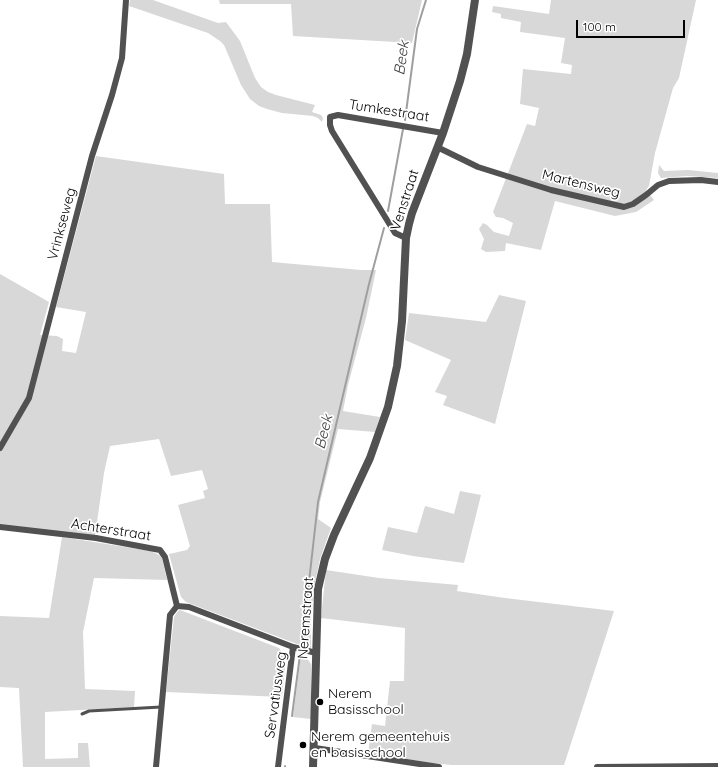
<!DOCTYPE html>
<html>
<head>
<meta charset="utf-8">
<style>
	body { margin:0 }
	#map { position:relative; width:718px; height:767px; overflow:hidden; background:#fff; font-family:Quicksand,sans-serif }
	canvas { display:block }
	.scale { position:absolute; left:576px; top:20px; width:109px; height:18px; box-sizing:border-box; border:2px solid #000; border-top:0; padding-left:5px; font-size:12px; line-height:14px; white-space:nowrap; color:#000; -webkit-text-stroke:3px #fff; paint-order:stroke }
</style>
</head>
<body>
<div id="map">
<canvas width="718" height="767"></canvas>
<div class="scale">100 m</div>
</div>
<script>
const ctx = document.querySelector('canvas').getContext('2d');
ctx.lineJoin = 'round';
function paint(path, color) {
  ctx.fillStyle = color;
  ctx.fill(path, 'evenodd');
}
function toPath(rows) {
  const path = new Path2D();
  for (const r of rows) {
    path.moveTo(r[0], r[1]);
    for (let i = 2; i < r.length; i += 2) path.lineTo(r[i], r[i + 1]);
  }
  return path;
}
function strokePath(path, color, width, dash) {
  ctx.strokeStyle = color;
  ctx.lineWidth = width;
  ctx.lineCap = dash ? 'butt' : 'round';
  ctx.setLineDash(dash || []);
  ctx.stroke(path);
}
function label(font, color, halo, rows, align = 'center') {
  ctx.font = font + ' Quicksand,sans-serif';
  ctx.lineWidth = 3.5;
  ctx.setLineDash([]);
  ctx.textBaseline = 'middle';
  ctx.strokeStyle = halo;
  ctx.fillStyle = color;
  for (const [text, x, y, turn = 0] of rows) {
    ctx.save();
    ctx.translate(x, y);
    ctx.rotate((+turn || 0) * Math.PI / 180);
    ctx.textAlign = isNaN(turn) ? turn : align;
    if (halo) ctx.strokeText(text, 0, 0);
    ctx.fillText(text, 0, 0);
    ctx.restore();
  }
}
paint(toPath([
	[130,0,153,0,218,23,226,22,240,41,255,78,261,87,268,92,276,95,315,105,312,112,321,115,323,118,322,122,318,118,313,116,282,113,267,109,259,106,250,99,241,85,224,45,220,41,208,33,129,6],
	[219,0,422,0,412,43,293,36,291,4,220,4],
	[551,0,696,0,679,78,673,88,655,153,649,186,646,190,654,200,636,212,615,216,555,201,541,250,506,243,505,251,486,252,481,249,484,239,479,229,483,223,487,225,494,232,509,236,513,223,503,218,496,217,493,212,527,124,535,126,539,108,520,104,523,69,571,74,572,65,561,63,565,38,520,32,521,22,501,18,501,14,492,12,493,6,549,14],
	[96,156,224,174,225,204,270,204,272,262,361,270,376,270,366,318,348,385,343,411,380,417,375,432,338,429,320,502,318,519,331,528,320,559,315,583,311,620,311,648,297,644,186,602,181,597,169,554,187,550,190,546,178,505,205,498,203,491,208,489,202,470,171,476,159,439,110,446,104,473,95,536,0,525,0,274,49,302,40,335,57,336,63,339,62,351,76,353,86,312,56,307],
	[659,165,664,171,688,170,718,173,718,178,687,176,661,178,658,173],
	[499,295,526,301,495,424,443,405,447,396,435,392,451,360,405,340,409,313,486,322],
	[460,491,481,495,464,563,413,556,382,550,388,527,417,533,425,506,454,514],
	[62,537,151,551,159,555,162,558,167,580,94,578,83,632,85,689,135,691,134,707,45,712,45,759,78,758,78,743,88,743,90,767,23,767,19,688,0,687,0,616,49,618],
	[326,570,379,578,458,585,457,591,505,598,614,611,564,765,452,765,432,763,368,753,372,724,385,726,390,681,404,681,405,628,321,618],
	[180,610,279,648,283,654,285,668,282,697,166,692,174,617,178,611],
	[301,655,306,657,311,664,311,719,293,717]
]), '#d8d8d8');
strokePath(toPath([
	[405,120,417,29,426,0],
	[388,211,403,129],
	[302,644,318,502,369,284,384,228],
	[292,716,300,655],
	[285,767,285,766]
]), '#9f9f9f', 2);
strokePath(toPath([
	[82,714,89,711,161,707]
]), '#515151', 3);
strokePath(toPath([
	[437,147,478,167,551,190,624,207,633,204,646,195,658,185,669,181,701,180,718,182],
	[406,238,395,233,332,131,330,125,330,117,338,115,443,133],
	[0,448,29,398,92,156,112,95,122,58,126,0],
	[0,527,96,538,160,550,165,557,177,606],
	[177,606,189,607,293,647,316,653],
	[315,748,439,767],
	[156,767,170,615,177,606],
	[278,767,293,647],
	[597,767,718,766]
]), '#515151', 6);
strokePath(toPath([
	[313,767,318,589,325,559,334,535,370,458,388,407,397,366,402,321,406,238,409,224,412,213,443,133,460,81,467,54,475,0]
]), '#515151', 8);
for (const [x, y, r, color] of [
	[320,702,4,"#000"],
	[303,745,4,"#000"]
]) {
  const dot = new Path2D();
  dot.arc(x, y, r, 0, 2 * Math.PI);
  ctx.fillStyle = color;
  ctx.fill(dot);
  strokePath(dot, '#fff', 1.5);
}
label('14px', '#000', '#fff', [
	["Tumkestraat",389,111,9],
	["Martensweg",581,184,14],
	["Venstraat",405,200,-72],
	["Vrinkseweg",62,224,-75],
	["Achterstraat",111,530,9],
	["Neremstraat",306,618,-86],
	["Servatiusweg",276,695,-82]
]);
label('14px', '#000', '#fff', [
	["Nerem",328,694],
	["Basisschool",328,710],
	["Nerem gemeentehuis",311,737],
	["en basisschool",311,753]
], 'left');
label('italic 15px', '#404040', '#fff', [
	["Beek",402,58,-82],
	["Beek",324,432,-76]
]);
</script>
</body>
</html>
